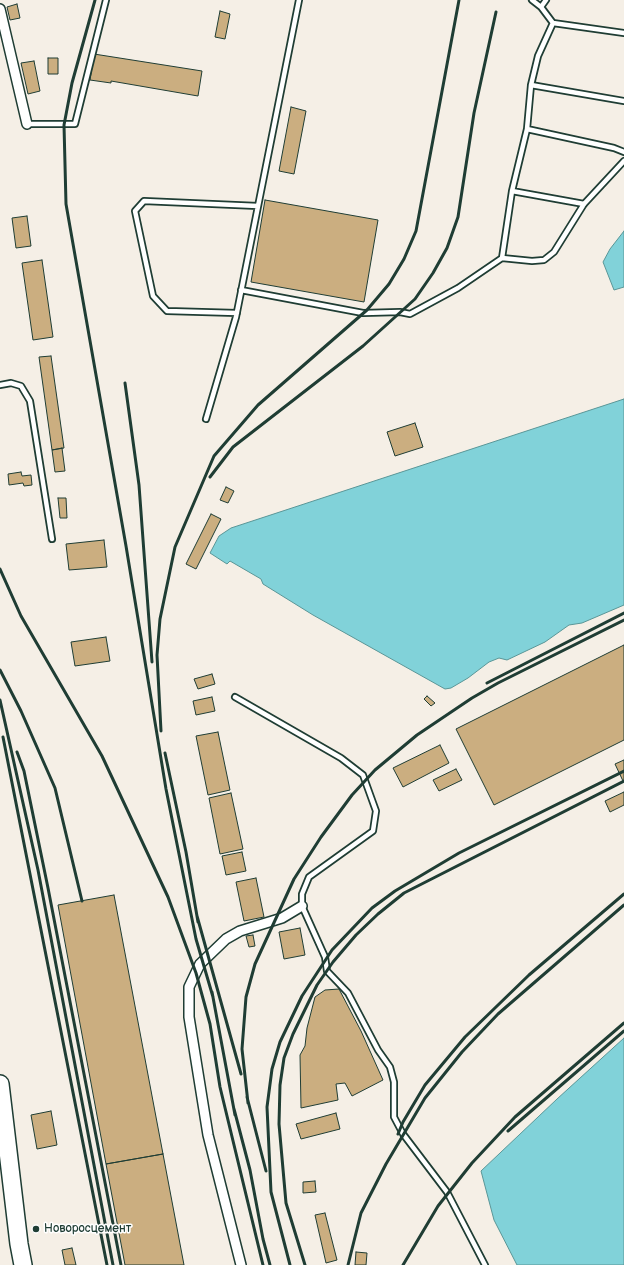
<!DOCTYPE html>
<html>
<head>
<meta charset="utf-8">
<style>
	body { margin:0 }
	canvas { display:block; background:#f5efe6 }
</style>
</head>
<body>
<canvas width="624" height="1265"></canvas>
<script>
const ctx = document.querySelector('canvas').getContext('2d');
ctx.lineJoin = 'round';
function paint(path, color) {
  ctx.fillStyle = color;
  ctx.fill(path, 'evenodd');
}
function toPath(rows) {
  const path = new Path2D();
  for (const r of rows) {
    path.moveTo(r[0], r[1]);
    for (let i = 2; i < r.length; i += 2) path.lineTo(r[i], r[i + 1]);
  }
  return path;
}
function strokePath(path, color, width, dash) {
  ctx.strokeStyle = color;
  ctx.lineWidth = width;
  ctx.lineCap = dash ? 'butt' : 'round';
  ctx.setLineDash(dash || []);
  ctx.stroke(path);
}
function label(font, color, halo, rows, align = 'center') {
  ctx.font = font + ' "Balsamiq Sans",sans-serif';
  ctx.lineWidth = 3;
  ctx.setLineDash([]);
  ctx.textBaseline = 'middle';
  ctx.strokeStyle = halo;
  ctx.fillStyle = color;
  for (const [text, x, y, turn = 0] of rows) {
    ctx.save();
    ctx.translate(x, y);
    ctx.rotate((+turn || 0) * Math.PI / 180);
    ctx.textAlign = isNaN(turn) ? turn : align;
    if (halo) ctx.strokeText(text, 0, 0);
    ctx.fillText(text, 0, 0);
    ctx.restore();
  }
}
const water = toPath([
	[624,231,624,287,614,290,603,262,610,249,624,231],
	[624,399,624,605,582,623,569,625,545,642,507,660,499,658,489,662,468,678,451,688,445,689,313,615,263,584,261,579,230,561,227,564,210,553,219,536,231,528,624,399],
	[624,1038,624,1265,517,1265,494,1220,481,1171,557,1099,624,1038]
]);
paint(water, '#81d2d9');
strokePath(water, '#5a9697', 1);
const building = toPath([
	[17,4,20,18,10,20,7,7,17,4],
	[220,11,230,14,225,39,215,37,220,11],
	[94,54,202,71,198,96,111,81,111,83,90,80,94,54],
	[48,58,58,58,58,74,48,74,48,58],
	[34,61,40,91,28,94,21,63,34,61],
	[291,107,306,111,294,174,279,171,291,107],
	[265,200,378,220,364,302,251,282,265,200],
	[27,216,31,246,16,248,12,218,27,216],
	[42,260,53,337,33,340,22,263,42,260],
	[51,356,64,448,52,450,39,357,51,356],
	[415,423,423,447,395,456,387,432,415,423],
	[62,448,65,471,55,472,52,450,62,448],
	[21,472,22,476,31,475,32,485,24,486,23,483,9,485,8,474,21,472],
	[226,487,234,491,228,503,220,500,226,487],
	[58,498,66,498,67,518,60,518,58,498],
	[211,514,221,519,196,569,186,564,211,514],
	[104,540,107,567,69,570,66,544,104,540],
	[106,637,110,661,75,666,71,642,106,637],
	[624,645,624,740,494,805,456,729,624,645],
	[212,674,215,684,198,689,194,679,212,674],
	[427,696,435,703,431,706,424,699,427,696],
	[212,697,215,711,196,715,193,701,212,697],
	[218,732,230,790,208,795,196,736,218,732],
	[440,745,449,763,403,787,393,768,440,745],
	[624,760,624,780,623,781,615,764,624,760],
	[456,769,462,780,439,791,433,780,456,769],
	[624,792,624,805,610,812,605,801,624,792],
	[231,793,243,849,220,854,209,798,231,793],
	[242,852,246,871,226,875,222,856,242,852],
	[256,878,264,917,244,921,236,882,256,878],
	[114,895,163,1154,106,1164,58,905,114,895],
	[300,928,305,955,284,959,279,932,300,928],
	[253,935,255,946,249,947,246,936,253,935],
	[339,989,361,1031,383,1080,352,1096,345,1083,336,1084,338,1100,301,1108,300,1055,305,1046,307,1028,315,997,325,990,339,989],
	[51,1111,57,1145,37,1149,31,1115,51,1111],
	[336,1113,340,1129,301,1139,296,1124,336,1113],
	[163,1154,184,1265,125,1265,106,1164,163,1154],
	[315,1181,316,1192,303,1193,303,1182,315,1181],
	[325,1213,337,1260,326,1263,315,1215,325,1213],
	[72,1248,76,1265,65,1265,62,1250,72,1248],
	[356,1252,367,1253,366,1265,355,1265,356,1252]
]);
paint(building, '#cbae80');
strokePath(building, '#1f3d34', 1);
const lane = toPath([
	[532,0,541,7,553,23,624,33],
	[541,7,546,0],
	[531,85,624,101],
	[27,124,75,124,106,0],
	[527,129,614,148,624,152],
	[512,191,584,204],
	[502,258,532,261,544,260,554,252,584,204,624,161],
	[241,290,363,313,400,312,410,314,458,288,502,258,512,191,527,129,531,85,538,56,553,23],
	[237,313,167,311,153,296,135,211,144,201,258,206],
	[0,385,11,383,21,386,30,401,52,539],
	[206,419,236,317,299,0],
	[235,697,341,758,363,775,376,811,373,831,309,877,302,894,302,906,325,957,327,971,348,993,378,1050,390,1067,394,1082,394,1117,403,1134,447,1192,485,1265]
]);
const street = toPath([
	[0,9,27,124],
	[241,1265,208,1135,189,1017,189,987,200,964,226,939,240,931,282,918,302,906]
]);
const highway = toPath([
	[0,1084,19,1244,23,1265]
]);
strokePath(lane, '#1f3d34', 8);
strokePath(street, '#1f3d34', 12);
strokePath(highway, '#1f3d34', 20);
strokePath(lane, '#fff', 4.5);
strokePath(street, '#fff', 9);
strokePath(highway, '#fff', 17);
strokePath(toPath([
	[95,0,72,83,64,125,66,204,126,546,166,789,196,939,213,997],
	[125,383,139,485,152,662],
	[210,477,233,447,363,346,415,299,433,273,447,248,458,217,474,113,496,12],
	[0,569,21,616,102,756,168,897,196,973,210,1024,220,1087,263,1265],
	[0,670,21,711,55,788,82,901],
	[487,683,624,613],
	[0,700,38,870,113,1265],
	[161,731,157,655,160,619,175,547,214,456,258,405,367,310,389,284,404,259,416,231,459,0],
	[3,737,107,1265],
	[17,752,24,771,48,888,121,1265],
	[165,753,186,852,198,922],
	[197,916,241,1074],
	[212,992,235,1115],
	[247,1097,266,1171],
	[248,1103,242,1049,246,997,255,964,294,879,321,837,352,795,375,770,417,735,472,698,498,683,624,620],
	[234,1109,250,1170,263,1239,270,1265],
	[508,1131,624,1031],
	[398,1134,403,1122,425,1085,465,1037,529,975,624,894],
	[290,1265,271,1192,267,1107,272,1069,280,1042,302,996,332,950,372,908,395,891,459,853,624,771],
	[305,1265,286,1203,279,1124,280,1085,284,1058,293,1034,317,985,333,962,356,935,378,914,404,893,624,781],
	[348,1265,361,1213,386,1164,425,1098,462,1052,498,1014,624,905],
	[403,1265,438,1206,472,1163,515,1117,624,1023]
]), '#1f3d34', 3);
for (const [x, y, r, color] of [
	[36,1229,4,"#1f3d34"]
]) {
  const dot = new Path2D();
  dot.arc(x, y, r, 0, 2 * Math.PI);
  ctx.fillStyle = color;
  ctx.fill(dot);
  strokePath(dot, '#fff', 1.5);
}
label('12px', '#1f3d34', '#fff', [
	["Новоросцемент",44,1229]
], 'left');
</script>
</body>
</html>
